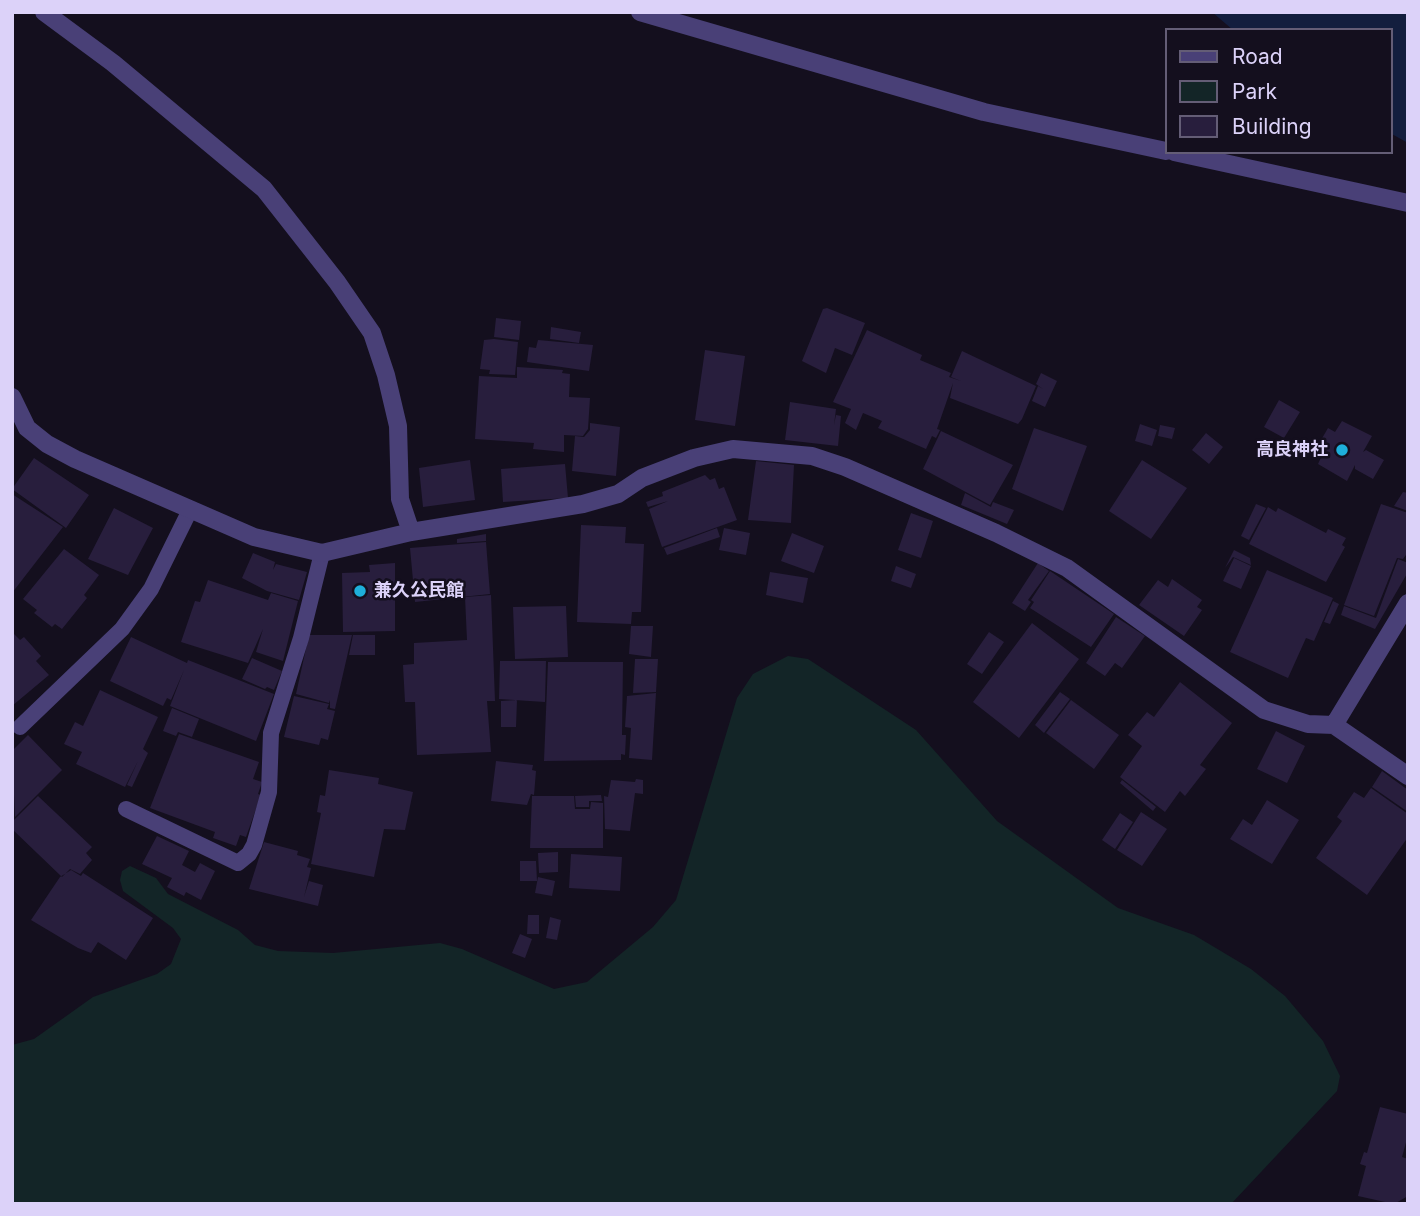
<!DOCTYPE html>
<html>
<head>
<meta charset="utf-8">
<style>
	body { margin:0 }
	#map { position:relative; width:1420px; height:1216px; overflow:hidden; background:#140f1e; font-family:Inter,sans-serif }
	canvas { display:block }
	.frame { position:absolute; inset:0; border:14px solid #dcd2f9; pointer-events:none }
	.legend { position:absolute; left:1165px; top:28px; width:228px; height:126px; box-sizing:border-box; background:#140f1e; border:2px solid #645d76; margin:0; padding:9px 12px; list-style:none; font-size:21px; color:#dcd2f9 }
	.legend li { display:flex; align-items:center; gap:14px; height:35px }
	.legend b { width:35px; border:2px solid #645d76 }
</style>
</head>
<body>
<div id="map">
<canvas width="1420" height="1216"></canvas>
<div class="frame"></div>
<ul class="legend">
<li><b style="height:9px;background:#494077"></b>Road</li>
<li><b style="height:19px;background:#132527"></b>Park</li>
<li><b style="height:19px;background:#281e3d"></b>Building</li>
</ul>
</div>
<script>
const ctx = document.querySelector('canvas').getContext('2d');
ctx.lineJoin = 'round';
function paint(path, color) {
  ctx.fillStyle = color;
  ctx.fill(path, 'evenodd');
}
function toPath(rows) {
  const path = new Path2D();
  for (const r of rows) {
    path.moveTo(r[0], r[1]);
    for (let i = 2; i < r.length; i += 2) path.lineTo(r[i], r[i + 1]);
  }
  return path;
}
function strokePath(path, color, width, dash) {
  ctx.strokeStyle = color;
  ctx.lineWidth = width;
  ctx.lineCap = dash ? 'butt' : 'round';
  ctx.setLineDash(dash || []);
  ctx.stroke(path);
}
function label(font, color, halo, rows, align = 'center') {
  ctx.font = font + ' Inter,"Noto Sans JP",sans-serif';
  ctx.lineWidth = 5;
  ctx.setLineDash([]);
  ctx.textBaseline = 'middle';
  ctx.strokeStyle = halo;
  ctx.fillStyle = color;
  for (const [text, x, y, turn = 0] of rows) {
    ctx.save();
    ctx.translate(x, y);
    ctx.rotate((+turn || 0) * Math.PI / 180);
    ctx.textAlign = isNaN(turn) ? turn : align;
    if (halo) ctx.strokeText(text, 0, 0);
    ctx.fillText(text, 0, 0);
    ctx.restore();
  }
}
paint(toPath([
	[788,656,808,659,916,730,997,821,1118,908,1194,935,1251,969,1285,996,1323,1041,1340,1076,1337,1091,1231,1204,12,1204,12,1045,34,1039,93,997,157,974,171,964,181,939,173,928,123,891,120,880,122,871,130,866,156,878,168,894,238,930,255,945,278,951,333,953,440,943,462,949,554,989,587,982,653,927,676,900,737,698,753,674]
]), '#132527');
paint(toPath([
	[1212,12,1408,13,1408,143,1390,133,1390,30,1233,30]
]), '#131e3e');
paint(toPath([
	[827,308,865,323,852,355,835,348,826,373,802,361,823,309],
	[496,318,521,321,519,340,494,337],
	[551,327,581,332,579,343,550,339],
	[867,330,922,355,920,360,951,373,949,377,961,381,951,377,962,351,1036,386,1022,419,1018,424,950,398,953,383,937,429,940,430,936,438,932,436,926,449,878,428,882,421,863,413,856,430,845,423,851,409,833,402],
	[494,339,518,342,515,375,489,374,490,370,480,369,484,340],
	[538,340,593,345,589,371,527,362,529,347,536,348],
	[705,350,745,356,735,426,695,420],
	[517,367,563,370,562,373,570,374,569,397,590,398,588,429,583,436,564,435,564,452,533,449,534,443,475,439,479,376,517,378],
	[1041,373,1057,381,1045,407,1032,401,1038,386,1043,389,1036,384],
	[1279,400,1300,412,1284,438,1264,427],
	[790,402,836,409,834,425,836,415,841,416,838,446,785,440],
	[1342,421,1372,436,1363,452,1366,450,1384,460,1373,479,1355,469,1355,465,1347,481,1318,464,1324,451,1317,447,1328,428,1335,432],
	[590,423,620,427,616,476,572,471,575,436,584,437,590,430],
	[1140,424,1157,430,1152,446,1135,441],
	[1160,425,1175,428,1172,439,1158,436],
	[1034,428,1087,446,1063,511,1012,489],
	[941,431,1013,465,990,505,923,469],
	[1206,433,1223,447,1209,464,1192,450],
	[34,458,89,495,66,528,12,489],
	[470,460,475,500,423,507,419,468],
	[1142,460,1187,488,1151,539,1109,511],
	[756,461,794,465,791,523,748,520],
	[565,464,568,498,503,502,501,469],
	[705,475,710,480,715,478,719,489,724,487,737,520,662,547,649,509,668,501,648,507,646,502,663,496,662,492],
	[1403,492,1408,493,1408,511,1394,506],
	[965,493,991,507,993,502,1014,510,1007,524,961,505],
	[12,494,63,527,12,593],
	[1256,504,1266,508,1249,540,1241,536],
	[1381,504,1408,513,1408,552,1403,559,1397,558,1374,616,1344,605],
	[1268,507,1276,512,1278,508,1326,533,1328,529,1346,538,1342,545,1345,547,1326,582,1249,544],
	[114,508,153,528,128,575,88,559],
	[911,513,933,521,921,558,898,550],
	[581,525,626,527,625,543,644,544,641,612,632,612,631,624,577,622],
	[717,528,720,537,667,555,664,548],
	[724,528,750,533,746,555,719,550],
	[792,533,824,546,814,573,781,561],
	[486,534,486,541,457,543,457,539],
	[486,542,490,594,415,602,410,548],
	[64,549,99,575,84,595,87,598,62,629,55,624,52,627,34,613,37,610,23,599],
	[1234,550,1250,558,1251,565,1233,557,1225,568],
	[253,553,275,562,273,570,276,564,307,572,299,600,267,591,242,578],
	[1234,558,1251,566,1241,589,1223,581],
	[1398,559,1408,563,1408,572,1375,629,1341,615,1344,606,1376,618],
	[395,563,395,631,343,632,342,573,370,572,369,565],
	[1038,563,1049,571,1028,600,1031,602,1025,611,1012,603],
	[896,566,916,574,911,588,891,581],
	[1267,570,1333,598,1314,641,1306,638,1288,678,1230,652],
	[1050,571,1114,614,1091,647,1030,608,1034,602,1031,600],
	[770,572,808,578,803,603,766,595],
	[1172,579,1202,600,1197,607,1202,610,1184,636,1139,605,1158,580,1168,587],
	[208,580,268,600,271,593,298,601,283,661,256,652,263,629,248,663,181,642,195,601,200,602],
	[491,595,495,701,487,701,491,752,417,755,415,702,405,702,403,665,414,664,414,643,467,640,465,597],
	[1333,601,1339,604,1330,624,1324,622],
	[566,606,568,657,515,659,513,607],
	[1116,617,1145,636,1122,668,1115,663,1105,676,1086,663],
	[1032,623,1079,659,1019,738,973,702],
	[631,626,653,626,651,657,629,654],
	[12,632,20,640,24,637,41,656,36,661,49,675,12,706],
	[989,632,1004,642,982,674,967,664],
	[309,635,352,635,335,709,330,708,330,700,329,703,296,694],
	[353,635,375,635,375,655,349,655],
	[131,637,187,663,188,660,274,694,256,741,170,706,184,670,171,700,167,698,163,706,110,681],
	[252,658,282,671,274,690,267,687,265,689,242,679],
	[635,659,658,659,656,692,633,693],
	[500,661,546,661,545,702,499,699],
	[548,662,623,662,622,735,626,735,625,755,621,754,621,760,544,761],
	[1180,682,1232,723,1200,765,1206,769,1185,796,1180,791,1165,812,1120,777,1142,746,1128,735,1147,712,1154,717],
	[100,690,158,717,143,749,148,753,132,787,127,785,138,761,125,787,76,764,82,752,64,744,75,722,83,726],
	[1060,692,1070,699,1044,733,1035,725],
	[656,693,652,760,629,758,631,728,625,727,627,696],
	[294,696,329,704,327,709,335,711,328,740,321,738,319,745,284,737],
	[517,700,516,727,501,727,501,701],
	[1071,700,1119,735,1094,769,1046,733],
	[172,708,199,719,192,737,178,732,176,736,163,731],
	[1276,731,1305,746,1287,783,1257,769],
	[179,734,259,762,253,779,262,782,258,794,261,795,246,837,240,835,236,846,213,838,215,832,150,808],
	[28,735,62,770,15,817,12,751],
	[496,761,533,765,532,770,536,771,534,795,531,794,527,805,491,801],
	[329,770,379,778,378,784,413,792,405,830,384,829,374,877,311,864,321,813,317,812,320,795,325,796],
	[1382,771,1408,790,1408,812,1372,787],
	[636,779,643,780,643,794,635,793,630,831,605,829,604,796,608,797,611,780,635,782],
	[1122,780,1156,807,1153,811,1120,783],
	[1371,788,1408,814,1408,837,1367,895,1316,858,1342,821,1337,817,1354,792,1364,798],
	[601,795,602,801,589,801,589,807,576,807,575,796],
	[38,796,92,847,86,853,92,860,80,874,70,869,62,877,12,829,12,822],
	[532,796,574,796,575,809,590,809,591,802,603,803,603,848,530,848],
	[1267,800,1299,820,1272,864,1230,839,1243,819,1252,825],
	[1141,812,1167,829,1142,866,1117,850],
	[1120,813,1133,822,1115,849,1102,840],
	[157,836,189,851,182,865,195,872,200,863,215,871,201,900,186,892,184,896,167,887,172,878,142,864],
	[264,842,298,851,297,855,310,859,307,867,311,868,304,897,309,881,323,885,318,906,249,889],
	[558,852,558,872,539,873,538,853],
	[571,854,622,857,620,891,569,888],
	[520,861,536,861,537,881,520,881],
	[71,870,81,876,83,873,153,918,126,960,98,942,91,953,78,948,31,920,60,877],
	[538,877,555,881,552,896,535,893],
	[528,915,539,915,539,934,527,934],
	[550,917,561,920,557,940,546,938],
	[520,934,532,939,525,958,512,953],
	[1380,1107,1408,1114,1408,1135,1402,1157,1408,1159,1408,1196,1394,1204,1358,1196,1366,1166,1360,1164,1364,1152,1367,1153]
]), '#281e3d');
strokePath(toPath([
	[20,727,122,629,151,589,190,510],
	[126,809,238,863,249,854,254,845,269,792,271,733,301,638,322,553]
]), '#494077', 16);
strokePath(toPath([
	[44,12,113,63,264,189,337,282,372,333,386,375,398,426,400,499,411,532],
	[640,12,984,112,1166,151],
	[1174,152,1408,203],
	[12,397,27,428,47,444,75,459,254,537,322,553,411,532,583,504,618,494,642,478,694,458,733,449,812,456,845,467,996,533,1067,568,1264,710,1308,724,1334,725,1408,776],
	[1334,725,1408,603]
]), '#494077', 18);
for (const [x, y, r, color] of [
	[1342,450,7,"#1eafda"],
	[360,591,7,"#1eafda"]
]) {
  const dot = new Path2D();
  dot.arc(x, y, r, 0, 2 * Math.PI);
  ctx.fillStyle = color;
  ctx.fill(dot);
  strokePath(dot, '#140f1e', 2.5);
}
label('bold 18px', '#dcd2f9', '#140f1e', [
	["高良神社",1328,450],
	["兼久公民館",374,591,"left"]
], 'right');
</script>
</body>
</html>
